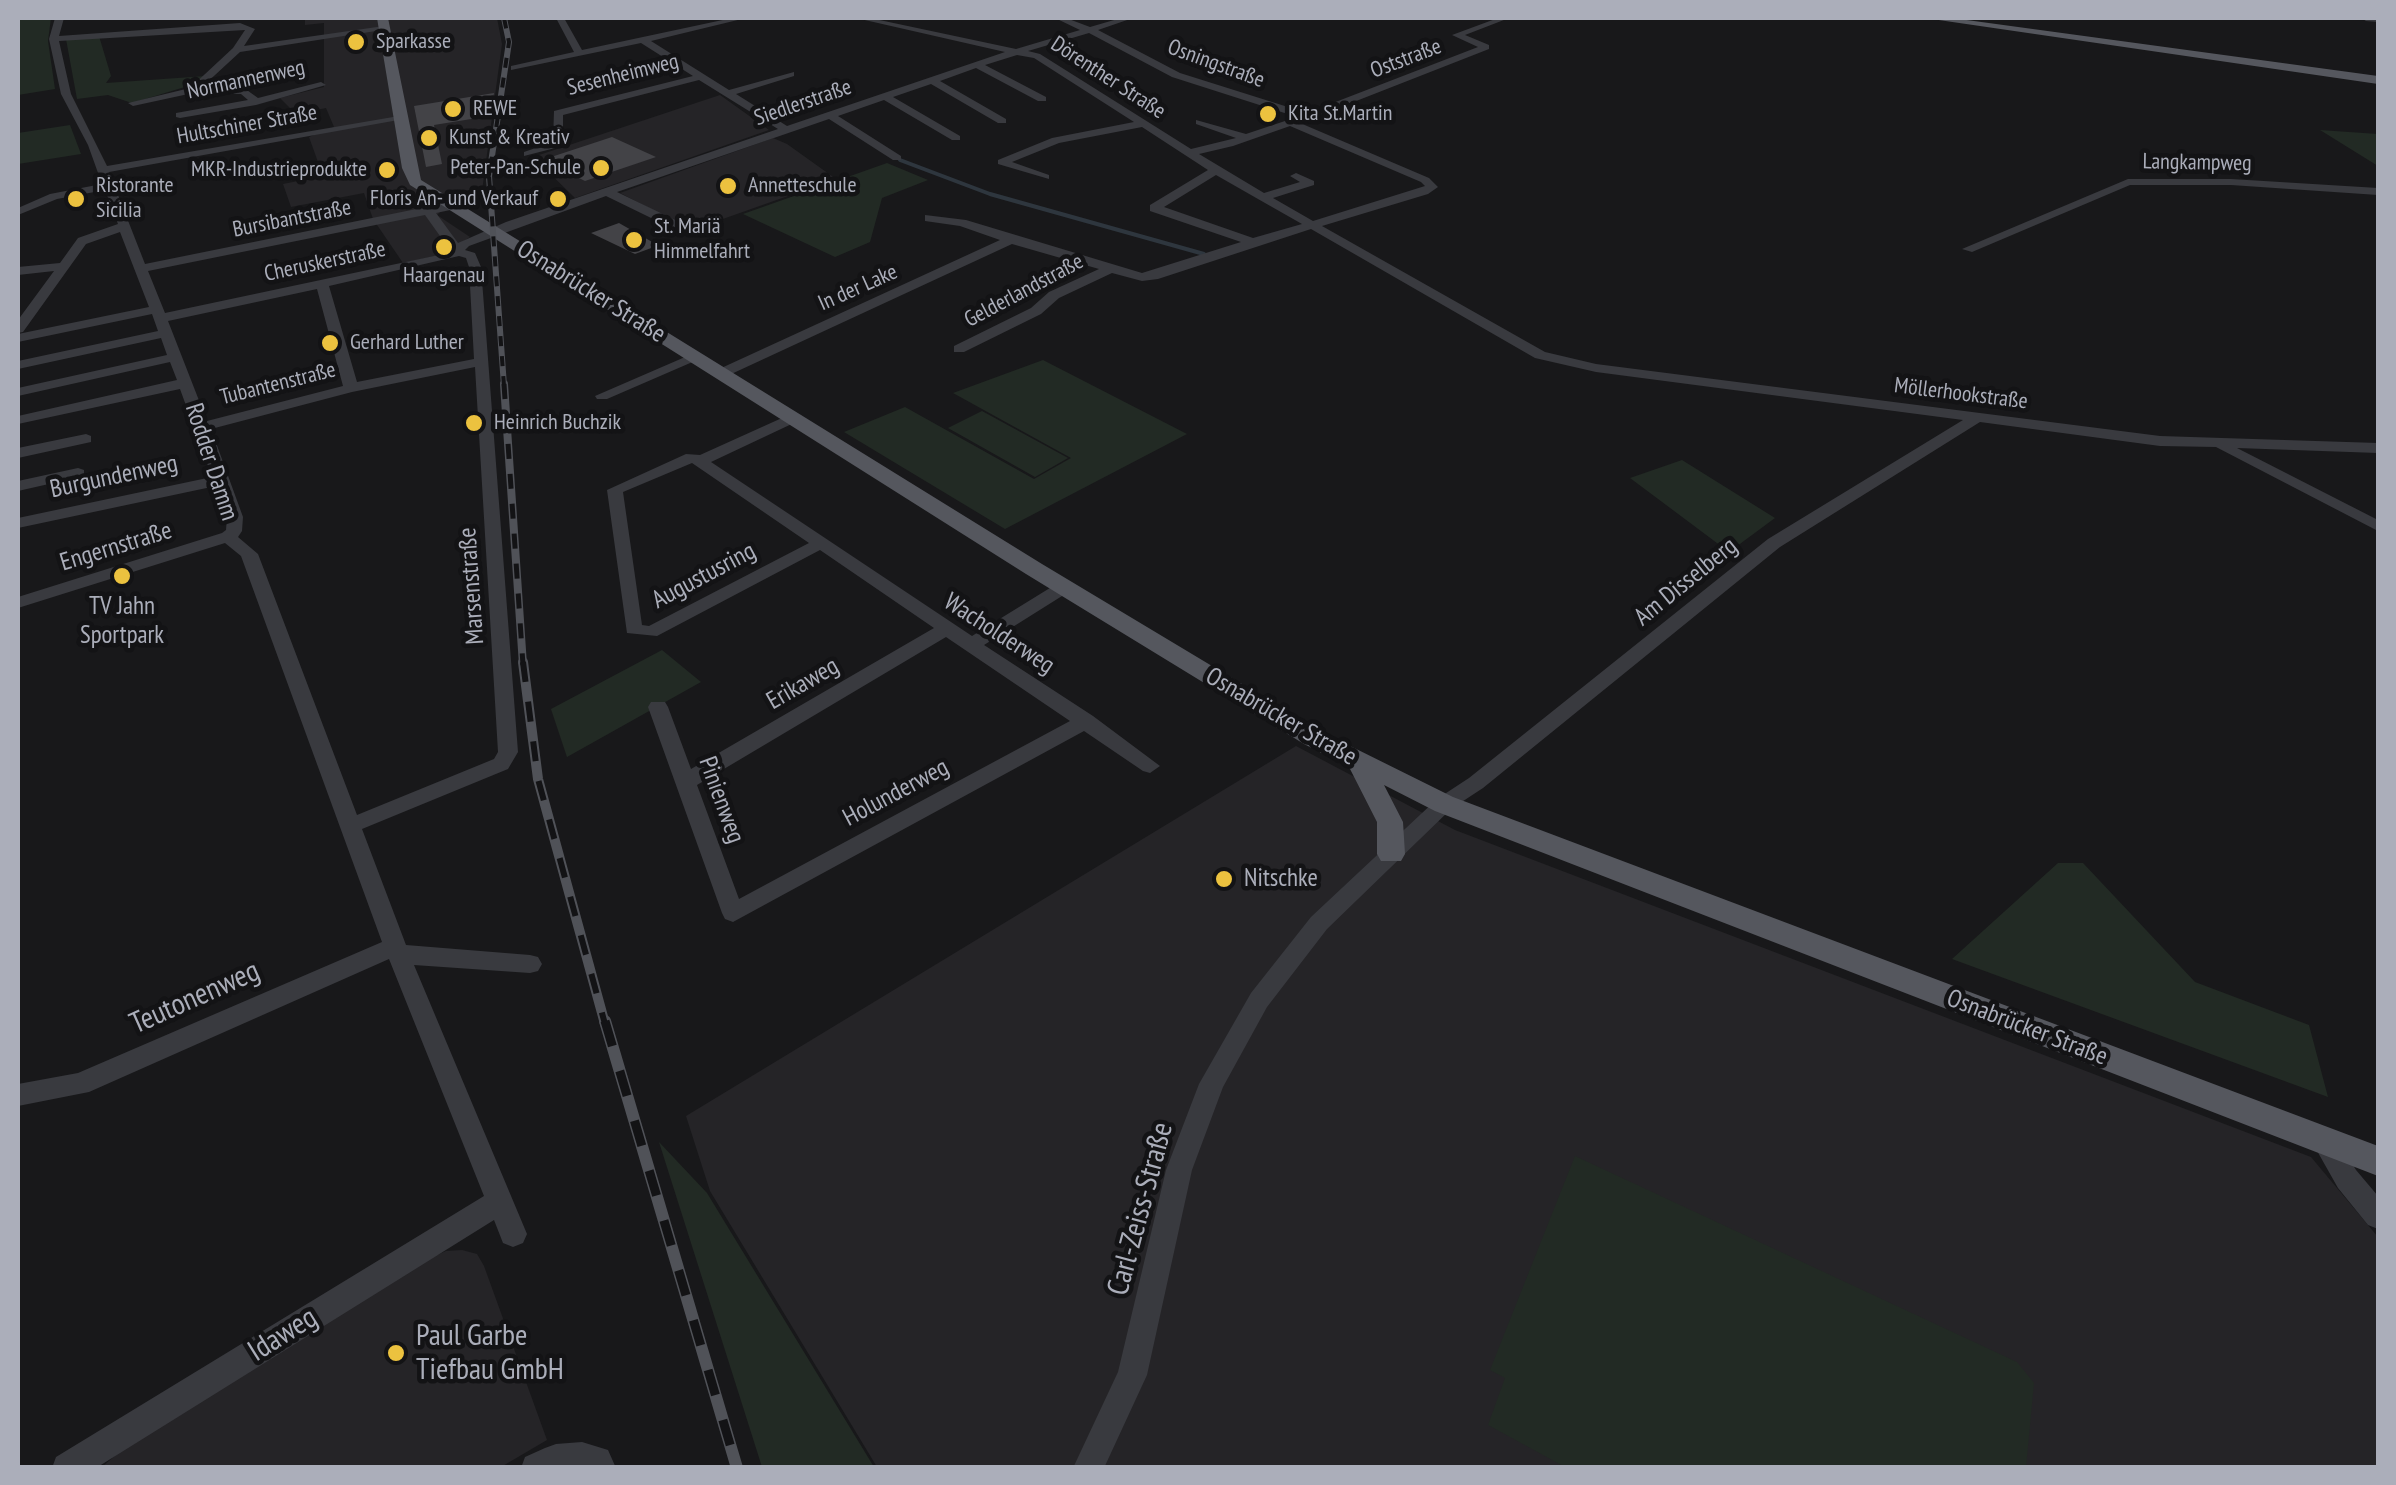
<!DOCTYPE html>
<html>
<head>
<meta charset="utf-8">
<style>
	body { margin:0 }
	#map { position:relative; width:2396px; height:1485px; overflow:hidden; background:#18181a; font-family:"PT Sans Narrow",sans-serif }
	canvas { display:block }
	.frame { position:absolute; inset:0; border:20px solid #abaeba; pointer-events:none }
</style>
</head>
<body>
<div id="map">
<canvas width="2396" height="1485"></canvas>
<div class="frame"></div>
</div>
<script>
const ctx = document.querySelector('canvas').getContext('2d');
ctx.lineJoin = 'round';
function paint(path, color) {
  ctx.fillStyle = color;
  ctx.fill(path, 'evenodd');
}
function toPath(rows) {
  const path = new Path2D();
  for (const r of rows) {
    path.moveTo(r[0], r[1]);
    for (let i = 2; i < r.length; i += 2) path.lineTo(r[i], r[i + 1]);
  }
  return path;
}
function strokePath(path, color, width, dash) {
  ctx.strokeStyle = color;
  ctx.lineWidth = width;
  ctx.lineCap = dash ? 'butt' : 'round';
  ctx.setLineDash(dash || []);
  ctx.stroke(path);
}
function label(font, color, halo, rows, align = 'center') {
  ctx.font = font + ' "PT Sans Narrow",sans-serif';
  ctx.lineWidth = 9;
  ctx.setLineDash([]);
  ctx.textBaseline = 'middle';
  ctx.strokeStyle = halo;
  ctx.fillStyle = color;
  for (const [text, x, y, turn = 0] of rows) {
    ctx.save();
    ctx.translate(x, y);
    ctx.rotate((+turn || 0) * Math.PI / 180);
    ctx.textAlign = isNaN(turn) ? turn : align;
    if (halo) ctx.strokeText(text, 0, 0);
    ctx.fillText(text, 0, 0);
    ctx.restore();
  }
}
paint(toPath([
	[305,18,497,18,502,44,482,191,456,196,437,215,470,237,444,254,403,263,373,219,364,193,291,207,283,184,323,176,309,137,334,127,326,108,296,114,280,98,324,87,324,23,305,25],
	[720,95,769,130,575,198,533,157],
	[773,138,787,144,836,179,703,226,680,224,620,193],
	[1296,746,1455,830,2311,1157,2378,1237,2378,1467,877,1467,710,1191,686,1116],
	[462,1250,477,1254,484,1266,547,1440,501,1467,101,1468,119,1452,428,1259,446,1251]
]), '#252427');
paint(toPath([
	[18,18,51,18,48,41,55,89,18,95],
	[99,36,111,76,106,83,206,76,198,83,132,103,108,95,77,99,66,39],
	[70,125,81,154,18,164,18,133],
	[2320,130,2378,134,2378,166],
	[887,163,928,180,882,198,870,242,835,257,743,214],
	[1043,360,1187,434,1005,529,844,432,905,407,1034,479,1071,458,953,393],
	[982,411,1068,458,1035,477,948,428],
	[1682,460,1775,518,1729,552,1630,478],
	[662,650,701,682,567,757,551,709],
	[2058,863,2083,863,2195,982,2309,1025,2328,1097,1952,959],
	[659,1142,707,1193,874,1467,762,1467],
	[1575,1156,2017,1362,2034,1383,2026,1467,1565,1467,1488,1425,1505,1378,1490,1370]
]), '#222a24');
strokePath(toPath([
	[900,160,990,194,1204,254]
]), '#2e363e', 4);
paint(toPath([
	[494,93,490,116,434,125,442,164,426,167,414,106],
	[612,137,656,157,585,181,542,160],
	[619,223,654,243,650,245,654,247,635,254,591,233]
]), '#434347');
paint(toPath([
	[55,18,64,18,59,36,240,23,255,29,244,46,384,26,389,29,240,52,202,87,244,88,258,98,321,82,326,85,256,105,180,118,176,117,176,113,248,100,241,94,193,93,133,106,128,103,190,88,233,48,245,30,59,41,71,94,107,166,399,116,404,119,109,172,145,264,451,202,455,203,455,209,436,213,458,243,506,222,778,129,699,80,563,115,563,146,524,156,524,152,553,142,554,111,693,76,641,43,511,70,511,66,574,52,556,18,564,18,582,50,732,18,746,18,651,41,729,90,794,72,794,76,736,94,787,126,1005,52,856,18,870,18,1016,49,1080,30,1055,18,1066,18,1090,27,1121,18,1133,18,1098,30,1180,73,1307,113,1478,47,1452,35,1498,18,1509,18,1465,35,1489,45,1489,49,1300,123,1429,178,1438,187,1428,194,1322,226,1545,352,1596,364,2160,436,2378,443,2378,453,2237,448,2378,520,2378,531,2216,447,2160,446,1980,422,1780,547,1483,788,1451,809,1327,929,1267,1007,1223,1087,1192,1170,1147,1375,1104,1468,1073,1468,1118,1372,1166,1170,1199,1084,1251,993,1311,917,1437,799,1469,778,1768,539,1963,420,1596,372,1535,358,1311,229,1158,279,1142,281,1112,273,1059,298,1041,314,964,352,954,352,954,346,1031,308,1049,292,1099,269,1012,244,727,376,717,376,717,370,1000,240,960,226,925,221,925,215,966,220,1142,273,1241,242,1150,211,1150,205,1208,170,1142,127,1059,143,1012,162,1049,175,1049,179,998,164,998,160,1052,138,1134,122,1034,58,1017,55,985,65,1046,97,1046,101,1038,101,976,68,940,81,1006,119,1006,123,998,123,931,84,893,97,960,136,960,140,952,140,884,100,838,116,901,156,901,160,893,160,829,119,617,192,694,229,694,235,686,235,606,196,469,246,465,250,475,253,481,267,518,752,508,769,362,829,406,945,530,955,538,957,542,964,538,971,530,973,414,965,527,1234,523,1243,513,1247,503,1243,494,1220,96,1468,52,1468,56,1457,484,1196,389,959,89,1092,18,1106,18,1084,78,1073,382,942,241,556,225,543,18,608,18,597,222,533,226,530,227,517,216,486,18,528,18,518,212,477,180,389,18,424,18,416,177,380,170,362,18,396,18,388,167,355,161,338,18,369,18,361,158,331,152,314,18,342,18,334,149,307,120,232,86,244,23,332,18,333,18,320,54,271,18,275,18,267,60,263,78,238,118,224,105,190,57,199,18,215,18,208,50,194,102,184,88,145,61,94,49,39,55,18],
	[1089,33,1172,77,1297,117,1246,134,1196,120,1196,124,1236,138,1191,149,1040,54,1028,51,1089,33],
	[1290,126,1421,182,1425,186,1313,221,1273,198,1314,185,1314,181,1296,173,1290,176,1300,182,1264,193,1199,154,1233,146,1290,126],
	[1216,175,1258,199,1302,224,1253,238,1164,207,1216,175],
	[425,215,450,250,448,253,165,313,148,271,425,215],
	[459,256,466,258,469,267,474,359,357,382,329,286,459,256],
	[317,289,343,386,207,421,168,321,317,289],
	[475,367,498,752,494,759,357,815,258,554,238,537,242,531,243,517,211,429,352,392,475,367],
	[2361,18,2378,18,2378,22,2366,21,2361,18],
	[2128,179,2231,179,2378,188,2378,195,2231,185,2130,185,1972,252,1962,249,2128,179],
	[692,354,704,357,607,399,597,399,595,396,692,354],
	[793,413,801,418,798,421,711,462,972,636,1058,583,1070,583,1073,587,1070,591,984,645,1093,716,1160,766,1150,773,1143,771,1084,731,733,922,725,919,722,913,648,707,651,702,665,702,668,707,691,769,934,628,820,550,657,636,627,633,607,490,686,454,700,455,793,413],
	[692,463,809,543,649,626,642,625,623,492,692,463],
	[946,637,1070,721,739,899,697,785,946,637],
	[86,434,91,436,91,442,18,458,18,448,86,434],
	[78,468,84,470,84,476,18,491,18,481,78,468],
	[2325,1129,2334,1133,2356,1170,2378,1196,2378,1229,2368,1225,2338,1188,2316,1149,2312,1141,2316,1133,2325,1129],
	[582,1442,608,1450,616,1468,521,1468,525,1457,545,1448,556,1444,582,1442]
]), '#393a3f');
paint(toPath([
	[377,18,388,18,421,180,1042,564,1322,732,1453,797,2378,1146,2378,1176,1435,811,1384,785,1403,822,1405,854,1401,861,1381,861,1377,854,1377,822,1349,767,1304,744,1026,574,410,185,402,168,377,18],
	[1925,18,1952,18,2378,76,2378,84,1925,18]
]), '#55575e');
const railFar3 = toPath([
	[504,386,489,176,509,42,504,18]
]);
const railFar2 = toPath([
	[504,384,523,665]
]);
const railFar1 = toPath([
	[523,662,538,779,605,1024]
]);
const rail = toPath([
	[605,1021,737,1468]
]);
strokePath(railFar3, '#505258', 6);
strokePath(railFar2, '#505258', 8);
strokePath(railFar1, '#505258', 10);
strokePath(rail, '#505258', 12);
strokePath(railFar3, '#131315', 4, [10]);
strokePath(railFar2, '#131315', 5, [15]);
strokePath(railFar1, '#131315', 6, [20]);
strokePath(rail, '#131315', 9, [26]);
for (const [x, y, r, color] of [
	[356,42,10,"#ecc23f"],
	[453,109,10,"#ecc23f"],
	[1268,114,10,"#ecc23f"],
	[429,138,10,"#ecc23f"],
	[601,168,10,"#ecc23f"],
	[387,170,10,"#ecc23f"],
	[728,186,10,"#ecc23f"],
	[76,199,10,"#ecc23f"],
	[558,199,10,"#ecc23f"],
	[634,240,10,"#ecc23f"],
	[444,247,10,"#ecc23f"],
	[330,343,10,"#ecc23f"],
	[474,423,10,"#ecc23f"],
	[122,576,10,"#ecc23f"],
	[1224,879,10,"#ecc23f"],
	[396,1353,10,"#ecc23f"]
]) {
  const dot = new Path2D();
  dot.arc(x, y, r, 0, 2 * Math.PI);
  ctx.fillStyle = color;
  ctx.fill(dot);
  strokePath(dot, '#131315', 4);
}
label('22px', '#abaeba', '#131315', [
	["Sparkasse",376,42],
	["REWE",473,109],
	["Kita St.Martin",1288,114],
	["Kunst & Kreativ",449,138],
	["Peter-Pan-Schule",581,168,"right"],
	["MKR-Industrieprodukte",367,170,"right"],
	["Ristorante",96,186],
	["Sicilia",96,211],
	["Annetteschule",748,186],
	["Floris An- und Verkauf",538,199,"right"],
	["St. Mariä",654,227],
	["Himmelfahrt",654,252],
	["Haargenau",444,276,"center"],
	["Gerhard Luther",350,343],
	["Heinrich Buchzik",494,423]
], 'left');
label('22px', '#abaeba', '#131315', [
	["Oststraße",1406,59,-21],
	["Osningstraße",1216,64,20],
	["Sesenheimweg",623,75,-14],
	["Dörenther Straße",1108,78,33],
	["Normannenweg",246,80,-12],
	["Siedlerstraße",803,103,-19],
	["Hultschiner Straße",247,125,-10],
	["Langkampweg",2197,163,1],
	["Bursibantstraße",292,219,-11],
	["Cheruskerstraße",325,262,-12],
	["In der Lake",858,288,-24],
	["Gelderlandstraße",1024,291,-28],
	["Tubantenstraße",278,384,-14],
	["Möllerhookstraße",1961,394,7]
]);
label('25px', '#abaeba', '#131315', [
	["Osnabrücker Straße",591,292,32],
	["Rodder Damm",211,462,72],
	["Burgundenweg",114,477,-12],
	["Engernstraße",116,547,-17],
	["Augustusring",704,576,-28],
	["Am Disselberg",1686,582,-39],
	["Marsenstraße",472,586,-94],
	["Wacholderweg",999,634,33],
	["Erikaweg",803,684,-30],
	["Osnabrücker Straße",1281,717,30],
	["Holunderweg",896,793,-28],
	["Pinienweg",721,800,70],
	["Osnabrücker Straße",2027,1028,21]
]);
label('25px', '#abaeba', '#131315', [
	["TV Jahn",122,607],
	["Sportpark",122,636],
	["Nitschke",1244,879,"left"]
]);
label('30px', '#abaeba', '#131315', [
	["Teutonenweg",195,998,-24],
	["Carl-Zeiss-Straße",1141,1209,-75],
	["Idaweg",283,1335,-32]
]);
label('30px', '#abaeba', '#131315', [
	["Paul Garbe",416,1336],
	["Tiefbau GmbH",416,1370]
], 'left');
</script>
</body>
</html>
